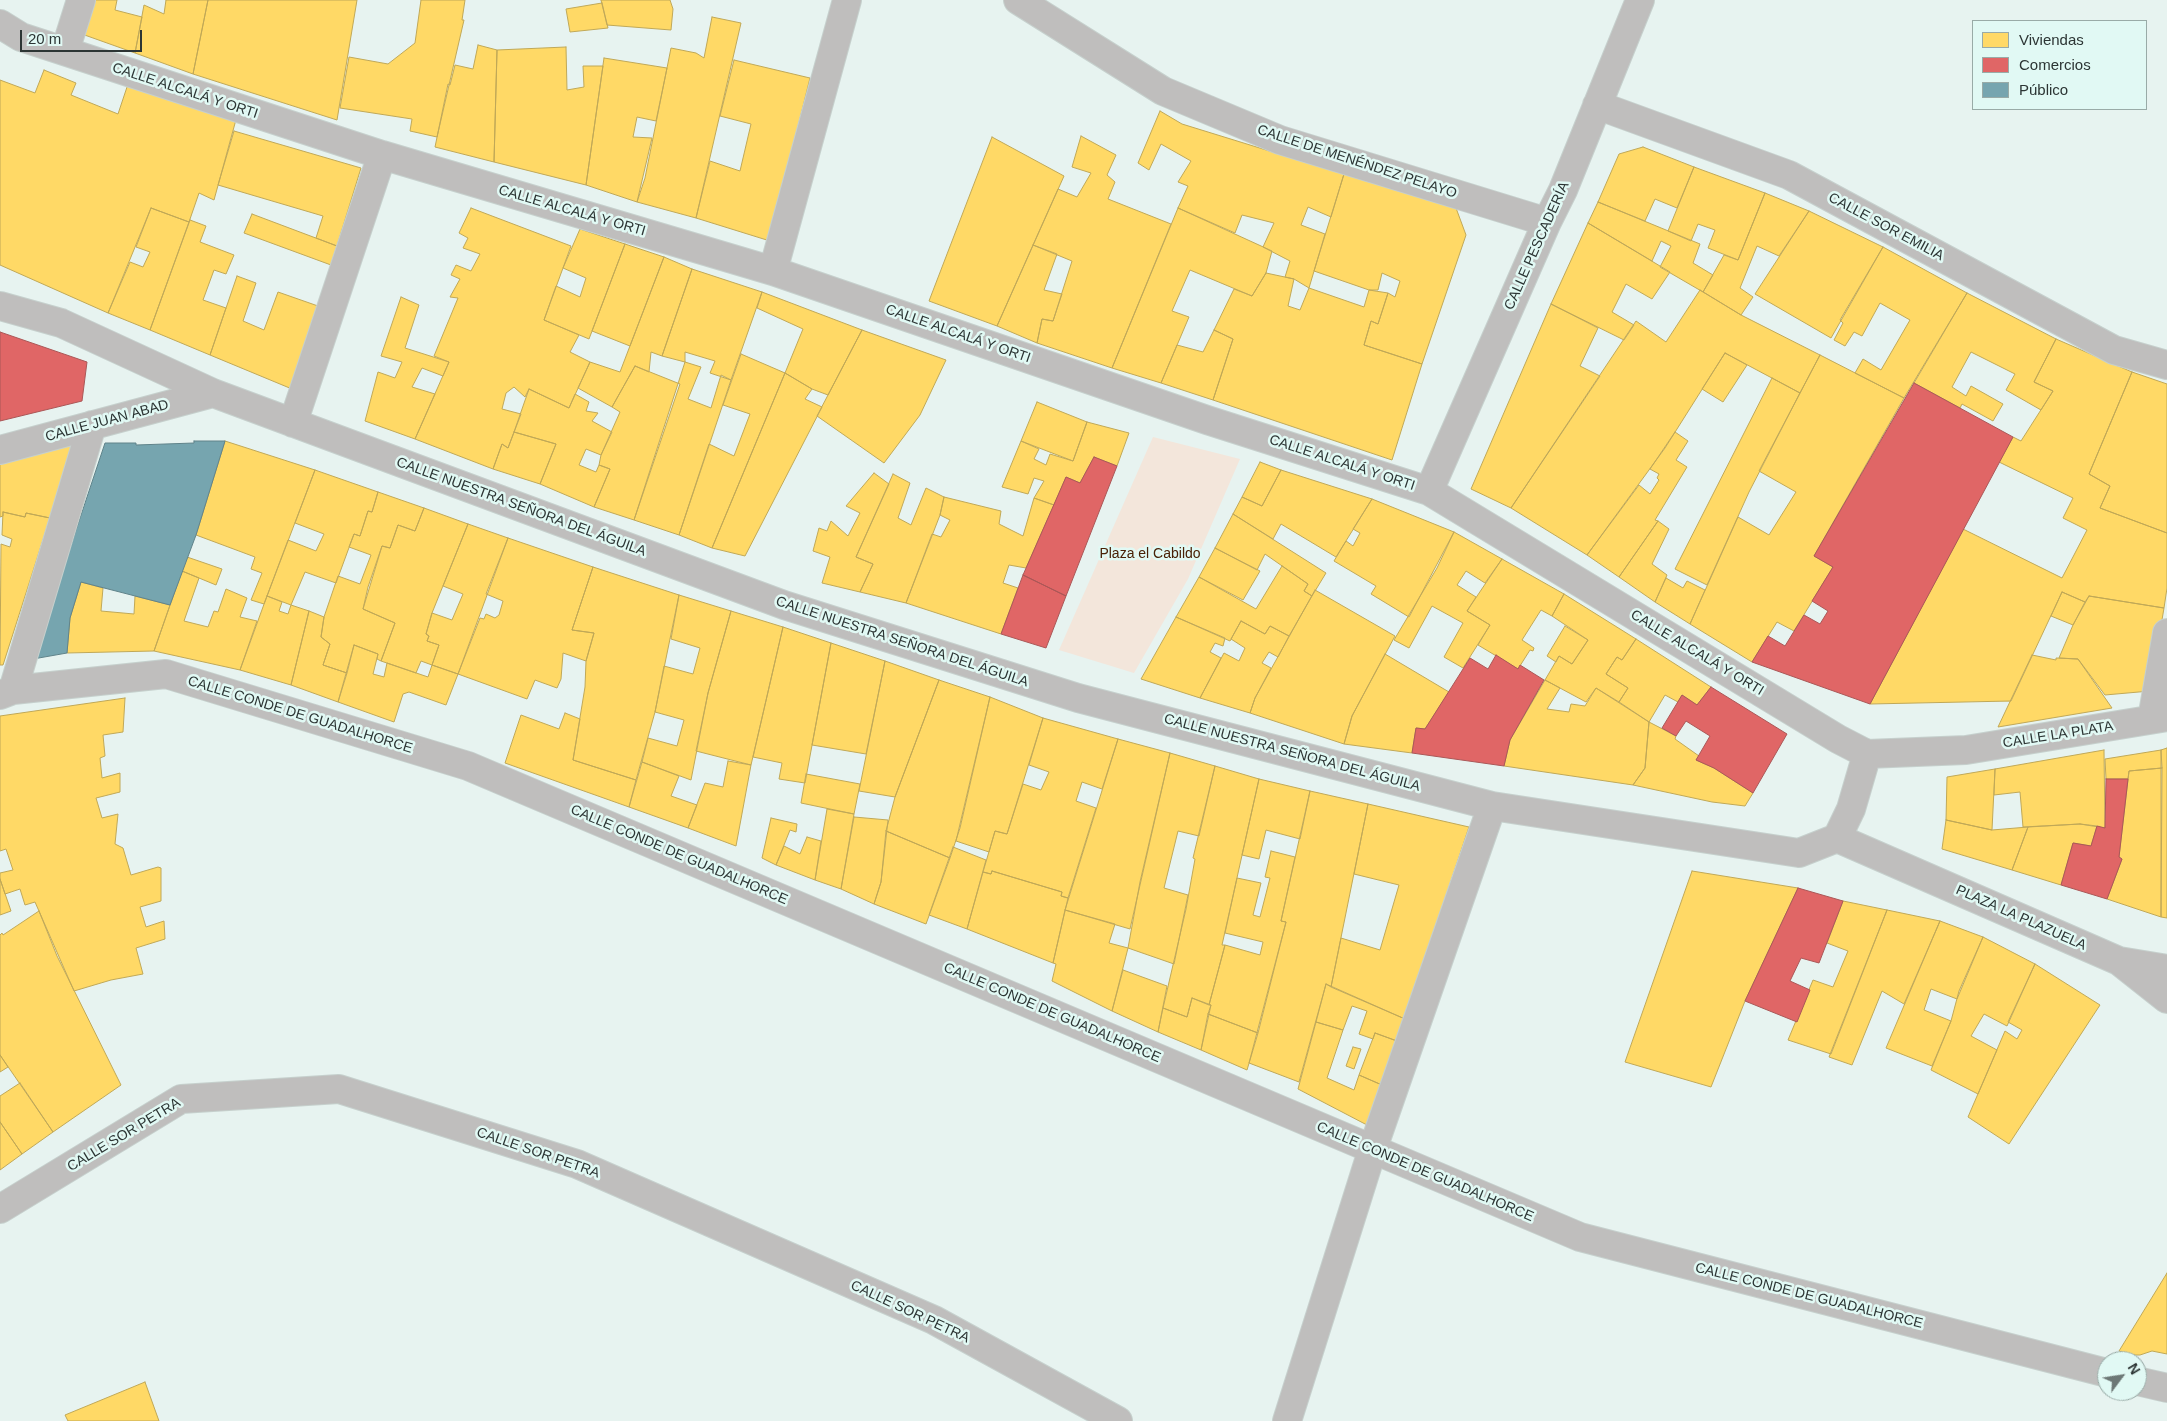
<!DOCTYPE html>
<html>
<head>
<meta charset="utf-8">
<style>
	body { margin:0 }
	#map { position:relative; width:2167px; height:1421px; overflow:hidden; background:#e7f3f0; font-family:Helvetica,sans-serif }
	canvas { display:block }
	.legend { position:absolute; left:1972px; top:20px; width:175px; height:90px; box-sizing:border-box; background:#e1f9f4; border:1px solid #99aba7; margin:0; padding:6px 9px; list-style:none; font-size:15px; color:#2c3534 }
	.legend li { display:flex; align-items:center; gap:10px; height:25px }
	.legend b { width:25px; border:1px solid #99aba7 }
	.north { position:absolute; left:2097px; top:1351px; width:50px; height:50px; box-sizing:border-box; background:#e1f9f4; border:1px solid #99aba7; border-radius:50%; rotate:59deg; font-size:14px; font-weight:700; line-height:20px; text-align:center; color:#2c3534 }
	.north::after { content:''; display:block; margin:auto; width:18px; height:22px; background:#6d7876; clip-path:polygon(50% 0,100% 100%,50% 72%,0 100%) }
	.scale { position:absolute; left:20px; top:30px; width:122px; height:22px; box-sizing:border-box; border:2px solid #2c3534; border-top:0; padding-left:6px; font-size:15px; line-height:18px; white-space:nowrap; color:#2c3534; -webkit-text-stroke:4px #e1f9f4; paint-order:stroke }
</style>
</head>
<body>
<div id="map">
<canvas width="2167" height="1421"></canvas>
<ul class="legend">
<li><b style="height:14px;background:#ffd966"></b>Viviendas</li>
<li><b style="height:14px;background:#e06666"></b>Comercios</li>
<li><b style="height:14px;background:#76a5af"></b>Público</li>
</ul>
<div class="north">N</div>
<div class="scale">20 m</div>
</div>
<script>
const ctx = document.querySelector('canvas').getContext('2d');
ctx.lineJoin = 'round';
function paint(path, color) {
  ctx.fillStyle = color;
  ctx.fill(path, 'evenodd');
}
function toPath(rows) {
  const path = new Path2D();
  for (const r of rows) {
    path.moveTo(r[0], r[1]);
    for (let i = 2; i < r.length; i += 2) path.lineTo(r[i], r[i + 1]);
  }
  return path;
}
function strokePath(path, color, width, dash) {
  ctx.strokeStyle = color;
  ctx.lineWidth = width;
  ctx.lineCap = dash ? 'butt' : 'round';
  ctx.setLineDash(dash || []);
  ctx.stroke(path);
}
function label(font, color, halo, rows, align = 'center') {
  ctx.font = font + ' Helvetica,sans-serif';
  ctx.lineWidth = 5;
  ctx.setLineDash([]);
  ctx.textBaseline = 'middle';
  ctx.strokeStyle = halo;
  ctx.fillStyle = color;
  for (const [text, x, y, turn = 0] of rows) {
    ctx.save();
    ctx.translate(x, y);
    ctx.rotate((+turn || 0) * Math.PI / 180);
    ctx.textAlign = isNaN(turn) ? turn : align;
    if (halo) ctx.strokeText(text, 0, 0);
    ctx.fillText(text, 0, 0);
    ctx.restore();
  }
}
paint(toPath([
	[1153,437,1240,459,1188,579,1134,673,1059,650]
]), '#f3e6db');
const homes = toPath([
	[90,0,117,0,115,10,142,17,135,53,79,33,90,0],
	[166,0,208,0,193,74,135,53,144,5,164,14,166,0],
	[208,0,357,0,337,120,193,74,208,0],
	[421,0,465,0,462,20,464,20,437,137,410,131,412,119,340,108,349,57,388,64,415,43,421,0],
	[601,0,670,0,673,9,671,30,607,25,601,0],
	[602,3,608,28,570,32,566,9,602,3],
	[712,17,741,23,696,218,637,202,645,178,671,48,696,53,704,58,712,17],
	[478,45,497,50,494,162,435,147,448,84,450,85,455,65,473,69,478,45],
	[566,47,567,90,584,87,583,66,603,66,586,185,494,162,497,50,566,47],
	[604,58,667,68,656,121,637,117,633,137,652,138,637,202,586,185,604,58],
	[734,60,810,78,770,241,696,218,710,161,740,171,751,124,720,116,734,60],
	[44,70,76,83,71,95,118,114,129,81,237,116,214,200,199,193,189,222,151,208,108,313,0,265,0,80,35,93,44,70],
	[1160,111,1182,124,1344,174,1331,217,1308,207,1301,225,1325,234,1309,288,1294,279,1285,277,1290,261,1263,247,1274,223,1242,215,1235,233,1178,208,1188,186,1178,182,1191,161,1161,144,1149,170,1138,163,1160,111],
	[234,131,361,168,337,246,316,238,323,216,218,185,234,131],
	[1081,136,1116,155,1107,175,1115,182,1108,199,1171,224,1112,368,1037,343,1042,319,1053,321,1072,261,1033,245,1058,189,1077,197,1091,173,1072,167,1081,136],
	[992,137,1064,176,997,326,929,301,992,137],
	[1643,147,1694,167,1677,208,1655,199,1645,221,1598,202,1619,154,1643,147],
	[1694,167,1765,193,1738,260,1708,248,1715,230,1698,224,1691,241,1668,231,1694,167],
	[1344,174,1456,208,1466,235,1422,364,1364,345,1371,321,1378,324,1388,293,1395,297,1400,281,1382,273,1378,290,1369,290,1314,271,1344,174],
	[1765,193,1809,211,1779,256,1757,246,1740,288,1753,297,1741,315,1703,292,1724,255,1738,260,1765,193],
	[1598,202,1700,244,1693,263,1713,275,1703,292,1660,267,1671,246,1661,241,1652,261,1588,223,1598,202],
	[151,208,189,222,150,330,108,313,130,262,143,267,150,252,136,247,151,208],
	[471,208,571,246,544,320,579,335,570,352,590,362,569,408,529,389,525,397,514,387,506,393,502,409,521,414,508,448,502,444,493,469,415,439,449,362,434,356,458,298,450,297,460,279,451,275,456,265,471,271,480,254,463,248,468,238,459,233,471,208],
	[1178,208,1272,251,1266,273,1252,296,1190,270,1172,311,1189,317,1161,383,1112,368,1178,208],
	[1809,211,1883,247,1831,338,1755,294,1809,211],
	[252,214,337,246,331,265,244,233,252,214],
	[190,220,206,226,200,242,234,255,226,274,214,270,203,300,226,308,210,355,150,330,190,220],
	[1588,223,1670,272,1652,299,1626,284,1612,312,1634,325,1624,340,1551,304,1588,223],
	[580,229,625,244,589,339,544,320,556,286,580,297,586,278,563,268,580,229],
	[625,244,664,257,630,346,592,331,625,244],
	[1033,245,1057,254,1044,290,1062,294,1053,321,1042,319,1037,343,997,326,1033,245],
	[1883,247,1967,293,1904,398,1855,373,1863,359,1881,370,1910,320,1880,303,1862,336,1854,332,1845,346,1834,340,1843,323,1840,320,1883,247],
	[664,257,692,269,662,356,651,352,649,372,635,366,612,407,578,388,590,362,620,372,664,257],
	[692,269,762,292,731,380,710,373,715,361,685,352,685,362,662,356,692,269],
	[1266,273,1294,279,1288,306,1300,310,1309,288,1364,307,1369,290,1388,293,1378,324,1371,321,1364,345,1422,364,1392,460,1213,400,1233,339,1214,330,1234,289,1252,296,1266,273],
	[237,276,256,283,243,321,264,330,278,292,318,306,292,389,210,355,237,276],
	[1700,290,1741,315,1820,355,1800,393,1725,353,1665,448,1587,555,1511,508,1636,321,1666,342,1700,290],
	[762,292,862,330,828,395,812,389,785,373,803,329,757,308,762,292],
	[1967,293,2056,339,2034,382,2053,391,2041,410,2006,390,2015,374,1971,352,1952,387,1966,396,1971,386,2003,404,1993,421,1962,404,1960,408,1914,383,1967,293],
	[401,297,419,305,405,348,449,362,443,376,422,368,412,387,435,394,415,439,365,421,378,372,395,378,402,362,381,356,401,297],
	[1551,304,1598,328,1580,366,1600,376,1511,508,1471,489,1551,304],
	[862,330,946,360,920,415,884,463,817,416,862,330],
	[1214,330,1233,339,1213,400,1161,383,1177,345,1203,352,1214,330],
	[2056,339,2132,372,2089,474,2110,486,2100,508,2167,533,2167,588,2164,608,2089,596,2085,602,2062,592,2011,701,1870,704,1963,529,2062,578,2087,530,2063,518,2073,498,1999,462,2013,437,2021,441,2053,391,2034,382,2056,339],
	[1725,353,1747,365,1723,402,1702,389,1725,353],
	[741,354,785,373,712,548,679,535,709,444,734,456,750,414,723,405,741,354],
	[1820,355,1904,398,1814,556,1833,567,1794,631,1777,622,1752,662,1690,624,1738,517,1769,535,1796,492,1759,471,1820,355],
	[685,362,701,367,688,399,711,408,721,375,731,380,679,535,634,520,685,362],
	[635,366,680,384,634,520,594,507,610,469,599,465,601,455,620,412,612,407,635,366],
	[2132,372,2167,384,2167,533,2100,508,2110,486,2089,474,2132,372],
	[785,373,812,389,805,399,822,407,745,556,712,548,785,373],
	[1772,378,1800,393,1749,492,1707,585,1675,569,1772,378],
	[529,389,569,408,575,394,589,402,586,411,598,413,592,421,612,432,601,455,586,449,579,465,596,472,599,465,610,469,594,507,540,484,556,444,514,432,529,389],
	[1037,402,1087,422,1073,461,1021,441,1037,402],
	[1087,422,1129,433,1117,466,1094,457,1080,483,1066,477,1054,505,1034,498,1044,481,1034,478,1028,494,1002,487,1021,441,1039,449,1034,459,1046,465,1050,454,1073,461,1087,422],
	[514,432,556,444,540,484,493,469,502,444,508,448,514,432],
	[1675,432,1688,441,1676,460,1687,467,1655,520,1658,521,1619,577,1587,555,1639,485,1650,494,1659,480,1657,478,1659,474,1650,469,1675,432],
	[70,440,77,448,50,518,26,513,25,517,3,512,3,516,0,517,0,463,70,440],
	[225,441,315,470,264,604,251,600,262,573,251,569,255,557,196,535,225,441],
	[1260,462,1281,470,1262,506,1242,497,1260,462],
	[315,470,378,492,372,512,368,511,360,536,354,534,336,583,305,572,291,605,267,596,288,540,316,551,324,534,295,523,315,470],
	[1281,470,1372,499,1336,557,1281,524,1273,539,1233,514,1242,497,1262,506,1281,470],
	[874,473,889,484,856,557,873,564,860,592,822,583,830,557,813,551,819,528,827,531,831,521,848,536,860,513,846,506,874,473],
	[893,474,910,483,898,518,911,525,926,488,944,497,940,515,906,603,860,592,873,564,856,557,893,474],
	[378,492,424,508,415,531,398,525,390,548,382,546,368,587,363,609,395,623,381,661,377,659,378,654,354,645,347,673,323,665,330,644,321,637,324,617,338,576,360,584,371,555,349,547,354,534,360,536,368,511,372,512,378,492],
	[944,497,1001,511,999,524,1023,536,1034,498,1054,505,1026,568,1009,565,1003,583,1018,588,1001,634,906,603,932,534,941,537,950,520,940,515,944,497],
	[1372,499,1454,532,1409,617,1371,594,1376,586,1334,561,1346,541,1353,546,1360,533,1353,529,1372,499],
	[424,508,468,524,432,613,426,634,429,636,427,641,439,645,432,665,421,661,416,673,381,661,395,623,363,609,382,546,390,548,398,525,415,531,424,508],
	[3,512,25,517,26,513,50,518,3,665,0,665,1,544,10,547,12,539,2,535,3,512],
	[1233,514,1326,573,1312,596,1304,591,1308,584,1265,554,1257,570,1215,548,1233,514],
	[1658,521,1669,529,1652,564,1667,575,1655,602,1619,577,1658,521],
	[468,524,508,538,458,674,432,665,439,645,427,641,429,636,426,634,432,613,452,620,463,594,443,586,468,524],
	[1454,532,1502,559,1485,583,1466,571,1457,585,1476,597,1467,611,1490,625,1463,668,1444,657,1463,623,1432,606,1409,648,1394,640,1437,568,1454,532],
	[508,538,593,567,572,630,594,633,586,661,563,653,561,679,557,688,535,680,527,699,458,674,480,618,484,619,486,614,495,618,499,615,503,601,486,594,508,538],
	[1215,548,1260,571,1243,600,1199,577,1215,548],
	[187,557,222,569,216,585,182,571,187,557],
	[1502,559,1564,594,1552,616,1541,610,1522,640,1534,648,1533,651,1530,650,1518,669,1478,645,1490,625,1467,611,1502,559],
	[1282,566,1308,584,1304,591,1312,596,1289,636,1270,626,1265,634,1241,621,1230,641,1176,617,1199,577,1256,609,1282,566],
	[593,567,679,595,655,712,636,780,573,760,585,687,586,661,594,633,572,630,593,567],
	[182,571,199,578,184,621,208,627,214,611,218,612,226,589,247,598,240,617,257,621,240,670,154,651,182,571],
	[1666,578,1683,588,1687,581,1705,590,1690,624,1655,602,1666,578],
	[81,582,103,588,101,611,134,614,135,596,170,605,154,651,67,653,70,618,81,582],
	[1315,590,1395,636,1352,716,1344,744,1250,713,1255,698,1315,590],
	[2062,592,2085,602,2073,625,2051,616,2062,592],
	[1564,594,1636,639,1622,660,1617,657,1606,674,1628,688,1619,702,1596,688,1586,702,1545,680,1559,656,1572,664,1588,640,1552,616,1564,594],
	[679,595,731,611,708,693,691,780,642,762,648,738,677,746,684,720,655,712,664,666,693,674,700,648,671,639,679,595],
	[267,596,282,602,279,611,288,614,291,605,309,611,291,685,240,670,267,596],
	[2089,596,2164,608,2150,691,2105,695,2078,659,2059,658,2073,625,2089,596],
	[309,611,324,617,321,637,330,644,323,665,347,673,338,702,291,685,309,611],
	[731,611,783,627,751,765,696,751,708,693,731,611],
	[1176,617,1225,638,1223,646,1215,643,1210,652,1221,658,1200,698,1141,679,1176,617],
	[1241,621,1265,634,1270,626,1289,636,1278,657,1269,652,1262,663,1271,668,1255,698,1250,713,1200,698,1224,653,1239,661,1245,648,1231,639,1241,621],
	[1565,626,1588,640,1572,664,1559,656,1556,662,1547,656,1565,626],
	[783,627,831,643,805,783,779,779,782,763,753,757,783,627],
	[1636,639,1711,687,1697,705,1682,695,1678,702,1665,695,1649,722,1619,702,1628,688,1606,674,1617,657,1622,660,1636,639],
	[831,643,885,661,866,754,812,745,831,643],
	[354,645,378,654,373,674,384,677,387,663,428,677,432,665,458,674,446,705,409,692,403,694,394,722,338,702,354,645],
	[1385,654,1449,692,1425,729,1416,728,1412,753,1344,744,1352,716,1385,654],
	[2032,655,2056,660,2056,658,2078,659,2112,708,1998,727,2032,655],
	[885,661,939,680,895,797,859,791,885,661],
	[939,680,990,697,960,828,950,858,886,831,895,797,939,680],
	[1545,680,1560,688,1547,709,1569,712,1571,704,1585,706,1596,688,1649,722,1645,768,1633,785,1504,766,1510,740,1545,680],
	[990,697,1043,718,1007,834,995,831,989,852,956,841,990,697],
	[125,698,123,732,103,735,105,756,100,758,102,778,120,773,120,792,96,798,102,818,118,814,115,844,123,848,131,875,158,867,161,868,161,901,140,907,146,927,164,921,165,939,136,948,143,974,111,980,74,991,35,902,25,905,20,889,5,894,0,879,0,873,13,870,6,849,0,851,0,716,125,698],
	[565,713,580,719,573,760,636,780,629,807,505,763,521,715,559,729,565,713],
	[1043,718,1118,739,1102,789,1082,782,1076,801,1096,808,1068,898,1061,896,1062,892,992,871,991,874,983,872,995,831,1007,834,1023,784,1041,790,1049,772,1029,765,1043,718],
	[1649,722,1676,736,1675,739,1699,756,1696,760,1714,768,1753,793,1745,806,1712,802,1633,785,1645,768,1649,722],
	[1118,739,1170,753,1130,929,1065,910,1118,739],
	[2167,748,2167,918,2161,917,2161,750,2167,748],
	[2104,750,2105,828,2080,824,2023,827,2020,792,1994,795,1995,769,2104,750],
	[2161,750,2162,768,2129,771,2128,779,2106,779,2105,759,2161,750],
	[1170,753,1215,766,1199,836,1178,831,1164,888,1188,895,1174,964,1128,948,1140,882,1170,753],
	[728,761,751,765,736,846,688,828,705,783,723,787,728,761],
	[642,762,679,776,671,796,697,805,688,828,629,807,642,762],
	[1215,766,1259,779,1222,945,1225,945,1209,1005,1192,998,1187,1017,1163,1008,1186,909,1195,859,1193,858,1215,766],
	[2162,768,2161,917,2107,899,2122,859,2119,857,2129,771,2162,768],
	[1995,769,1992,830,1946,820,1947,777,1995,769],
	[806,774,860,784,854,814,801,803,806,774],
	[1259,779,1310,791,1300,839,1266,830,1259,859,1242,855,1259,779],
	[1310,791,1368,804,1331,987,1326,984,1299,1082,1249,1063,1286,922,1281,921,1310,791],
	[1368,804,1469,827,1405,1019,1331,987,1341,938,1380,950,1399,885,1354,874,1368,804],
	[827,809,854,814,841,889,815,880,827,809],
	[854,817,888,820,881,882,874,904,841,889,854,817],
	[771,818,797,824,796,832,790,830,776,865,762,858,771,818],
	[1946,820,1992,830,2028,827,2012,870,1942,849,1946,820],
	[2080,824,2097,826,2091,846,2073,843,2061,885,2012,870,2028,827,2080,824],
	[886,831,950,858,926,924,874,904,881,882,886,831],
	[807,837,821,841,815,880,776,865,784,846,800,854,807,837],
	[953,847,986,860,967,929,929,915,953,847],
	[1271,851,1295,857,1281,921,1286,922,1258,1033,1208,1014,1211,1005,1209,1005,1225,945,1260,955,1263,942,1225,933,1237,878,1261,883,1253,915,1260,917,1270,878,1265,877,1271,851],
	[992,871,1062,892,1061,896,1068,898,1053,963,967,929,983,872,991,874,992,871],
	[1692,871,1798,888,1745,1001,1711,1087,1625,1062,1692,871],
	[0,879,11,911,0,915,0,879],
	[1843,901,1887,910,1831,1054,1788,1040,1813,980,1833,987,1848,951,1827,943,1843,901],
	[1065,910,1115,924,1109,943,1128,948,1112,1011,1052,981,1056,964,1053,963,1065,910],
	[1887,910,1940,921,1904,1004,1882,991,1852,1065,1829,1057,1887,910],
	[39,911,57,956,121,1085,53,1132,0,1055,0,935,2,933,3,935,39,911],
	[1940,921,1983,937,1957,999,1931,989,1924,1010,1951,1021,1932,1066,1886,1048,1940,921],
	[1983,937,2035,964,2007,1026,1984,1014,1971,1036,1997,1050,1978,1094,1931,1070,1951,1021,1959,991,1983,937],
	[2035,964,2100,1005,2009,1144,1968,1117,2005,1031,2017,1039,2022,1030,2008,1022,2035,964],
	[1123,970,1167,986,1158,1032,1112,1011,1123,970],
	[1326,984,1405,1019,1397,1041,1375,1033,1373,1039,1359,1034,1367,1011,1352,1006,1343,1030,1316,1022,1326,984],
	[1192,998,1211,1005,1201,1050,1158,1032,1163,1008,1187,1017,1192,998],
	[1208,1014,1258,1033,1247,1070,1201,1050,1208,1014],
	[1316,1022,1343,1030,1327,1078,1354,1090,1359,1075,1382,1085,1367,1125,1298,1089,1316,1022],
	[1375,1033,1397,1041,1382,1085,1359,1075,1375,1033],
	[1353,1047,1361,1049,1354,1069,1346,1066,1353,1047],
	[0,1055,8,1067,0,1072,0,1055],
	[20,1083,53,1132,22,1154,0,1122,0,1096,20,1083],
	[0,1122,22,1154,0,1170,0,1122],
	[2167,1273,2167,1354,2152,1351,2140,1355,2132,1355,2119,1351,2167,1273],
	[145,1382,159,1421,68,1421,65,1415,145,1382]
]);
paint(homes, '#ffd966');
strokePath(homes, '#c0a857', 1);
const shops = toPath([
	[0,332,87,362,82,401,0,421,0,332],
	[1914,383,2013,437,1870,704,1752,662,1768,636,1785,646,1804,615,1820,624,1828,611,1812,601,1833,567,1814,556,1914,383],
	[1094,457,1117,466,1066,596,1023,575,1066,477,1080,483,1094,457],
	[1023,575,1066,596,1046,648,1001,634,1023,575],
	[1496,655,1518,669,1520,665,1544,680,1510,740,1504,766,1412,753,1416,728,1425,729,1470,658,1488,669,1496,655],
	[1711,687,1787,734,1753,793,1714,768,1696,760,1710,736,1686,721,1676,736,1662,728,1682,695,1697,705,1711,687],
	[2106,779,2128,779,2119,857,2122,859,2107,899,2061,885,2073,843,2091,846,2097,826,2105,828,2106,779],
	[1798,888,1843,901,1819,963,1801,958,1790,981,1810,990,1797,1022,1745,1001,1798,888]
]);
paint(shops, '#e06666');
strokePath(shops, '#aa5757', 1);
const public = toPath([
	[194,441,225,441,196,535,170,605,81,582,70,618,67,653,33,659,105,443,136,443,136,445,194,443,194,441]
]);
paint(public, '#76a5af');
strokePath(public, '#60838a', 1);
const minor = toPath([
	[1018,0,1163,91,1280,140,1547,222],
	[0,24,21,37,382,155,773,271,1207,420,1429,491,1838,739,1867,754,1966,750,2167,717],
	[65,51,81,0],
	[1597,105,1789,175,2114,350,2167,365],
	[773,271,847,0],
	[0,306,61,323,213,393,784,605,1078,698,1492,806,1799,853,1837,838],
	[293,423,382,155],
	[0,450,213,393],
	[1429,491,1547,222,1563,190,1640,0],
	[13,690,92,425],
	[0,695,13,690,166,674,468,766,1580,1237,2107,1373],
	[2152,719,2167,633],
	[1837,838,2119,961],
	[1837,838,1851,809,1867,754],
	[2167,969,2119,961,2167,999],
	[0,1209,181,1099,339,1089,577,1164,934,1320,1118,1421],
	[2137,1381,2167,1388],
	[1287,1421,1372,1151,1492,806]
]);
strokePath(minor, '#c6d0cd', 30);
strokePath(minor, '#bfbebd', 28);
label('14px', '#2c3534', '#e1f9f4', [
	["CALLE ALCALÁ Y ORTI",185,91,18],
	["CALLE DE MENÉNDEZ PELAYO",1357,162,18],
	["CALLE ALCALÁ Y ORTI",572,211,16],
	["CALLE SOR EMILIA",1886,227,28],
	["CALLE PESCADERÍA",1537,246,-66],
	["CALLE ALCALÁ Y ORTI",958,334,19],
	["CALLE JUAN ABAD",107,421,-15],
	["CALLE ALCALÁ Y ORTI",1342,463,18],
	["CALLE NUESTRA SEÑORA DEL ÁGUILA",521,507,20],
	["CALLE NUESTRA SEÑORA DEL ÁGUILA",902,642,18],
	["CALLE ALCALÁ Y ORTI",1697,653,31],
	["CALLE CONDE DE GUADALHORCE",300,715,17],
	["CALLE LA PLATA",2058,735,-9],
	["CALLE NUESTRA SEÑORA DEL ÁGUILA",1292,753,15],
	["CALLE CONDE DE GUADALHORCE",679,855,23],
	["PLAZA LA PLAZUELA",2021,918,24],
	["CALLE CONDE DE GUADALHORCE",1052,1013,23],
	["CALLE SOR PETRA",124,1135,-31],
	["CALLE SOR PETRA",538,1153,19],
	["CALLE CONDE DE GUADALHORCE",1425,1172,23],
	["CALLE CONDE DE GUADALHORCE",1809,1296,14],
	["CALLE SOR PETRA",910,1312,25]
]);
label('14px', '#492106', '#e1f9f4', [
	["Plaza el Cabildo",1150,554]
]);
</script>
</body>
</html>
